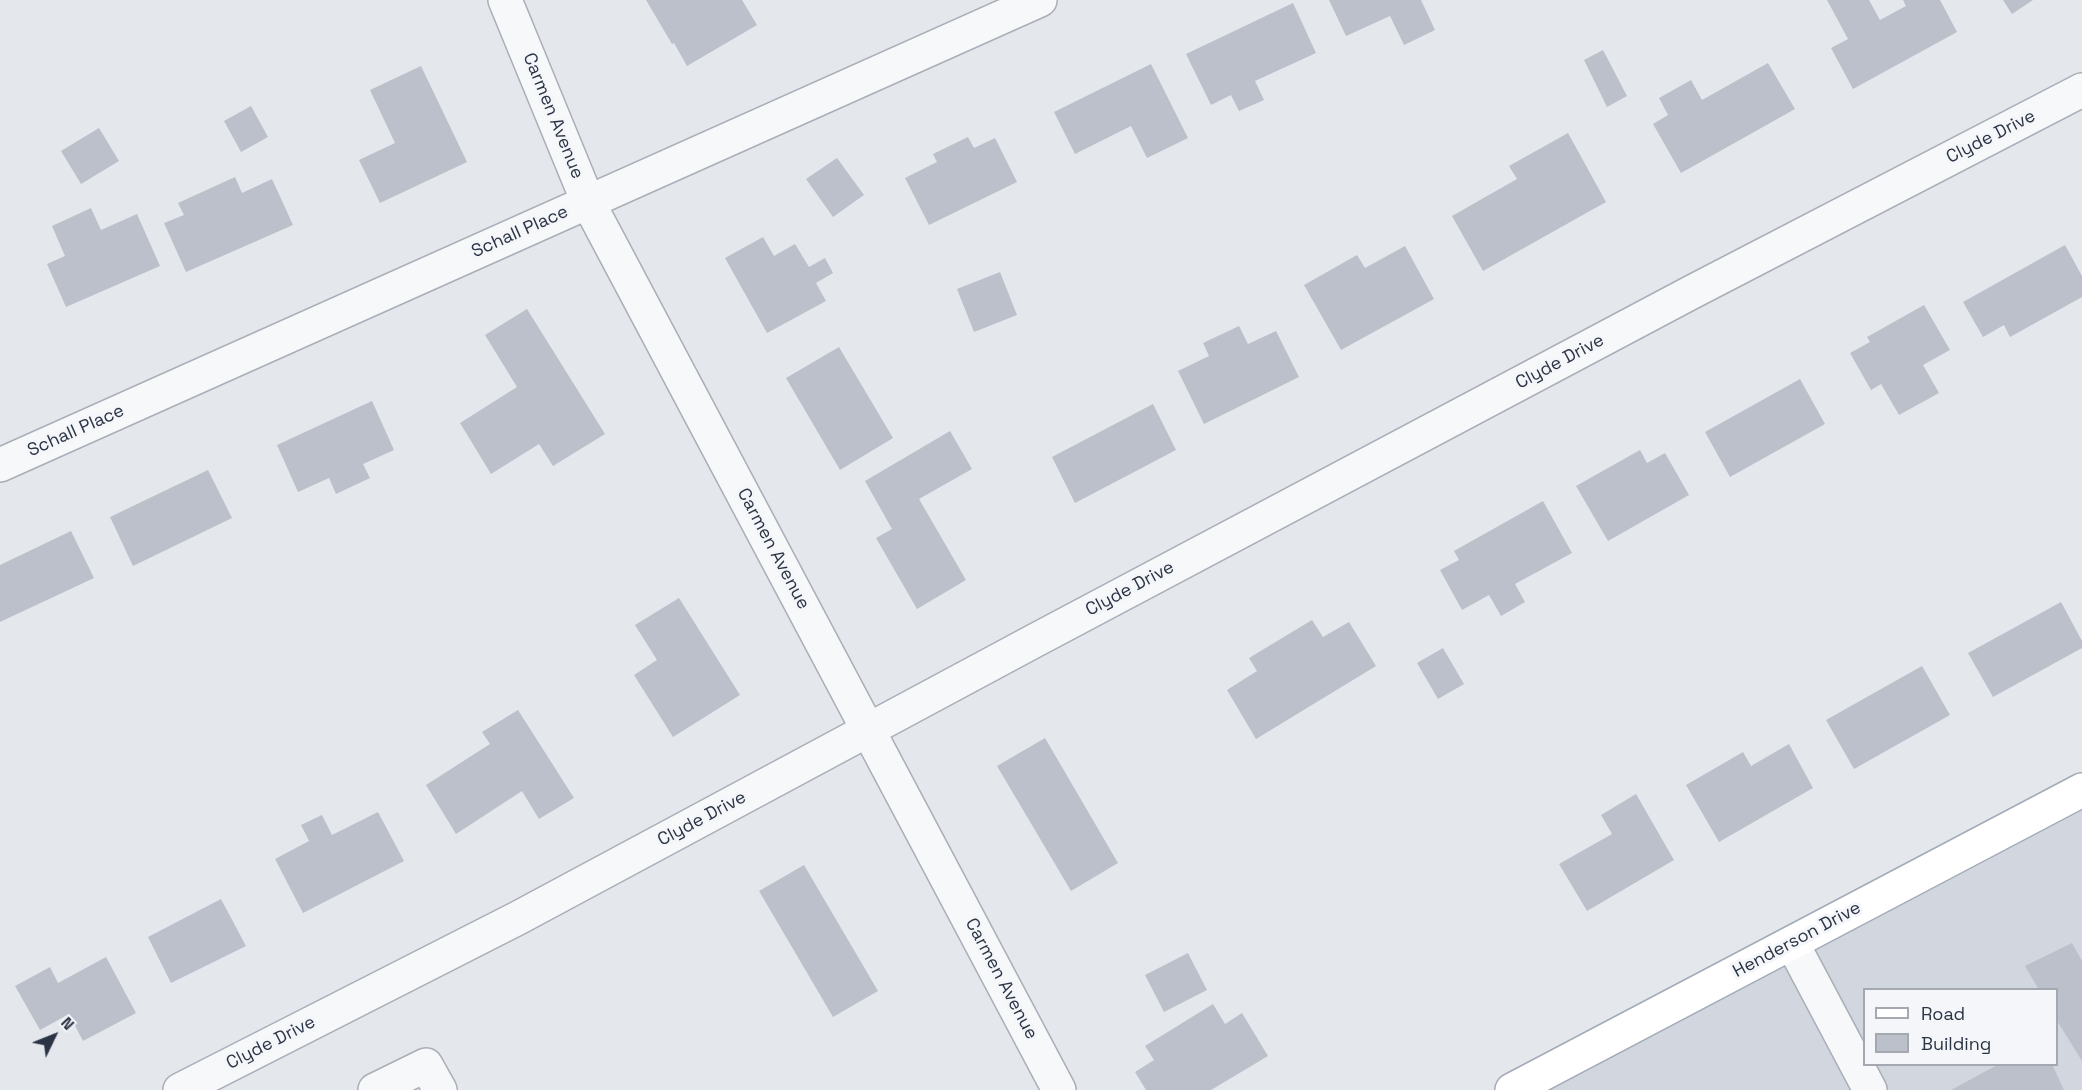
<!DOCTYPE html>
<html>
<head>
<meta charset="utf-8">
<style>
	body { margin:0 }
	#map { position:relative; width:2082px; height:1090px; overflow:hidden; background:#e4e7ec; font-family:"Space Grotesk",sans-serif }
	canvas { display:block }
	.legend { position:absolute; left:1863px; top:988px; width:195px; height:78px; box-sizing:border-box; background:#f4f6f9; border:2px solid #a4a8b1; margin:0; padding:8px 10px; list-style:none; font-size:18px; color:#2b3445 }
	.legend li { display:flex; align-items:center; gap:12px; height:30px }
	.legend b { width:30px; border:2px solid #a4a8b1 }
	.north { position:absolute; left:24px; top:1006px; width:60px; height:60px; -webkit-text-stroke:4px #f4f6f9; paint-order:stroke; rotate:47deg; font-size:16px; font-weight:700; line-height:24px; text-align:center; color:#2b3445 }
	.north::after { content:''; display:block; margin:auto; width:21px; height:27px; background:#2b3445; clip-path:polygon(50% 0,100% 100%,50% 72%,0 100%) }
</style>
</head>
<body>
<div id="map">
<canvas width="2082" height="1090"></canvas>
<ul class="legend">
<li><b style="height:8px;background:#fff"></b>Road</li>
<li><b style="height:16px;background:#bbc0ca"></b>Building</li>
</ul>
<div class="north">N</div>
</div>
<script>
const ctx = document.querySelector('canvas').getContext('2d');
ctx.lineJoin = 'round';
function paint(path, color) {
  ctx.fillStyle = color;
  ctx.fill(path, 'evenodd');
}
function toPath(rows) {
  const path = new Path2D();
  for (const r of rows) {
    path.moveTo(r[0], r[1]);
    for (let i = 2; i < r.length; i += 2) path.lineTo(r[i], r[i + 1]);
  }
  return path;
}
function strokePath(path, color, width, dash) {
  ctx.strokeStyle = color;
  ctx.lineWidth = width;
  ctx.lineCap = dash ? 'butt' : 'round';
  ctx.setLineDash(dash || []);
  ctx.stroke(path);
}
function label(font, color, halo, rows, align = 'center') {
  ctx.font = font + ' "Space Grotesk",sans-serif';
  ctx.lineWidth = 6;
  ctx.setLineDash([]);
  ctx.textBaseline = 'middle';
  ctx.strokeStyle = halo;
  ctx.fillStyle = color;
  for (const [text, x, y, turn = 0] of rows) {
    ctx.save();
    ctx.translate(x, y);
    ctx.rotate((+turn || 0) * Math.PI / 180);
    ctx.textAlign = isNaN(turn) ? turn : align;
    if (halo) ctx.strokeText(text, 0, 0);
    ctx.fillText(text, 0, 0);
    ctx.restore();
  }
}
paint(toPath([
	[2082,790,2082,1090,1512,1090],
	[1864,990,2056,990,2056,1064,1864,1064]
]), '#d2d6de');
paint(toPath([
	[646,0,742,0,757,25,687,66,674,43,672,44],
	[1329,0,1421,0,1435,30,1404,45,1390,16,1346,36],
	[1827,0,1869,0,1880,20,1906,6,1903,0,1940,0,1957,32,1853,89,1831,48,1848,39],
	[2003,0,2033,0,2012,14],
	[1293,3,1316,53,1255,81,1264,100,1239,111,1231,95,1211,105,1186,54],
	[1603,50,1627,96,1607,107,1584,60],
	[1768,63,1795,109,1681,173,1653,124,1668,115,1659,98,1691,80,1702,100],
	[1151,64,1188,138,1147,158,1131,126,1075,154,1054,112],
	[421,66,467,162,380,203,359,160,395,143,370,90],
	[251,106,268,137,241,152,224,121],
	[99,128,119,161,81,184,61,151],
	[1568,133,1606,202,1483,271,1452,216,1517,179,1509,166],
	[968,137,974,148,995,138,1017,182,929,225,905,178,937,162,933,154],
	[837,158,864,195,833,217,806,179],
	[235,177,242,193,272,179,293,225,186,272,164,223,184,215,178,203],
	[91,208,101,230,137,214,160,266,66,307,47,264,65,256,52,226],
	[763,237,774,256,795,244,809,267,825,258,833,273,816,283,826,301,767,333,725,258],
	[2065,245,2082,276,2082,297,2010,337,2004,325,1983,337,1963,302],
	[1405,246,1434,299,1341,350,1304,285,1357,255,1365,268],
	[1000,272,1017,315,974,332,957,289],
	[1924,305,1950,350,1923,365,1939,393,1899,415,1881,384,1871,390,1850,353,1870,342,1867,337],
	[527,309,605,434,553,466,539,444,491,474,460,423,517,387,485,335],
	[1239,326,1248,344,1276,331,1299,377,1204,424,1178,371,1209,356,1203,343],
	[839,347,893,438,840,470,786,378],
	[1800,379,1825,424,1730,477,1705,432],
	[372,401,394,450,363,464,370,478,336,494,329,478,298,492,277,445],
	[1153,404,1176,450,1075,503,1052,457],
	[950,431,972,469,919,499,966,580,917,609,876,538,892,529,865,481],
	[1640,450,1647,463,1665,453,1689,495,1608,541,1576,486],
	[208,470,232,518,133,566,110,517],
	[1543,501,1572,553,1515,584,1525,602,1501,616,1489,595,1462,610,1440,570,1459,560,1454,551],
	[71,531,94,578,0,622,0,565],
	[679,598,740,695,673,737,634,675,657,660,635,625],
	[2061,602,2082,641,2082,648,1993,697,1968,653],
	[1312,620,1323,637,1349,622,1376,666,1256,739,1227,690,1257,671,1249,658],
	[1443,648,1464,684,1438,699,1417,663],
	[1922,666,1950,715,1854,769,1826,720],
	[518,710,574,798,539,819,522,791,456,834,426,785,490,744,482,732],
	[1045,738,1118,863,1071,891,997,766],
	[1789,744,1813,788,1719,842,1686,785,1743,752,1751,766],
	[1636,794,1674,860,1587,911,1559,864,1612,834,1601,815],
	[378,812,404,861,303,913,275,859,309,841,301,825,322,815,332,835],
	[804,865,878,991,833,1017,759,891],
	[221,899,246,946,171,983,148,937],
	[2072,943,2082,961,2082,1061,2056,1019,2056,990,2039,990,2025,966],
	[1188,953,1207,990,1164,1012,1145,975],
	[106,957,136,1013,83,1041,69,1014,40,1030,15,986,50,967,58,983],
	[1213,1004,1225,1024,1242,1013,1268,1056,1211,1090,1146,1090,1135,1072,1154,1060,1145,1046],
	[1999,1064,2052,1064,2064,1090,1951,1090]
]), '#bbc0ca');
const minor = toPath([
	[505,0,588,202,1059,1090],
	[0,465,1040,0],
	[1792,943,1870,1090],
	[180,1090,518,918,1034,641,1692,292,2082,90],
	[375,1090,426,1065,440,1090]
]);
const major = toPath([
	[1512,1090,2082,790]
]);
strokePath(minor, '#a9aeb7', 36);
strokePath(major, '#a3abb8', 36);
strokePath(minor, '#f7f8fa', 33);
strokePath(major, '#fff', 33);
label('18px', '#2b3445', '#f4f6f9', [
	["Carmen Avenue",553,116,68],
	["Clyde Drive",1991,137,-27],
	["Schall Place",520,232,-24],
	["Clyde Drive",1560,362,-28],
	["Schall Place",76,431,-24],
	["Carmen Avenue",773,549,62],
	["Clyde Drive",1130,589,-28],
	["Clyde Drive",702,819,-28],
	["Henderson Drive",1797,940,-28],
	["Carmen Avenue",1001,979,62],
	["Clyde Drive",271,1043,-27]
]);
</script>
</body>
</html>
